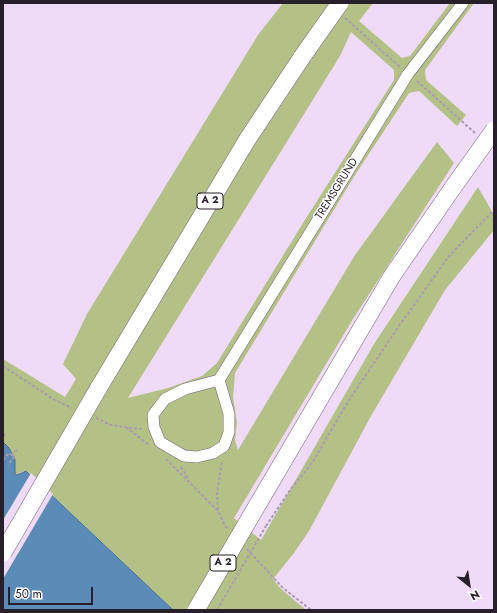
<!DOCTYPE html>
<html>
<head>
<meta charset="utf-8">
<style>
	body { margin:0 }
	#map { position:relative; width:497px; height:613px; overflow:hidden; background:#efdbf7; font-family:Jost,sans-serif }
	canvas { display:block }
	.frame { position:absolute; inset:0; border:4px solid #271f29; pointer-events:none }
	.north { position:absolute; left:449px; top:565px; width:40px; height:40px; -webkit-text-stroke:3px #fff; paint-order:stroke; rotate:150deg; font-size:11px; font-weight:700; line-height:16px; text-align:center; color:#271f29 }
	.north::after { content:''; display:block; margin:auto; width:14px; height:18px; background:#271f29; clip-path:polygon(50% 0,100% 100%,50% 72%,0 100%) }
	.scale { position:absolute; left:8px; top:587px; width:85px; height:18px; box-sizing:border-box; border:2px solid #271f29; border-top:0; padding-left:5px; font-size:12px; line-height:14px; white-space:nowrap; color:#271f29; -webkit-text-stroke:3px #fff; paint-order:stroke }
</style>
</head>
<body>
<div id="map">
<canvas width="497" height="613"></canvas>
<div class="frame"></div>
<div class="north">N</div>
<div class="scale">50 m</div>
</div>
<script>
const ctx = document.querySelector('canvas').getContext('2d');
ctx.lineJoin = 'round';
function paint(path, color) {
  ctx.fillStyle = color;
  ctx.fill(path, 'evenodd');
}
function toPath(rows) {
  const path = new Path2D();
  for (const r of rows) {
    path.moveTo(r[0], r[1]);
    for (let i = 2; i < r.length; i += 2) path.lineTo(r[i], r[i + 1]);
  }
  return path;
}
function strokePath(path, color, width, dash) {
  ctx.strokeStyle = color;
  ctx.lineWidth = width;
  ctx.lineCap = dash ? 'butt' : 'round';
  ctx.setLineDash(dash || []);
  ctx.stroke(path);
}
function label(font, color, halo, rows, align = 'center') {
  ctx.font = font + ' Jost,sans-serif';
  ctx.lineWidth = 3;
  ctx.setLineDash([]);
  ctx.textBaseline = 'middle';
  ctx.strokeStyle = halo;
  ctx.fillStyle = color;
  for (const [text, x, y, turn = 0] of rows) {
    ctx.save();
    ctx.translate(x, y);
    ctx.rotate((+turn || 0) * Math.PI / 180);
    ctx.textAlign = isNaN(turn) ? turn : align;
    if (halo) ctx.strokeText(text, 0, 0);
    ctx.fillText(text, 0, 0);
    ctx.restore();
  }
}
paint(toPath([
	[283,3,373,3,359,21,402,58,410,56,450,3,474,3,425,70,426,80,466,115,457,126,419,91,409,93,355,175,235,373,233,397,237,422,235,440,238,450,355,255,437,142,454,163,353,319,234,518,261,540,374,344,478,187,494,215,494,230,445,290,371,416,309,531,294,553,273,579,280,588,306,610,173,610,27,471,21,472,17,475,15,474,15,460,9,448,3,442,3,359,65,397,76,379,63,364,87,314,258,35],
	[351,32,394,70,394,80,303,223,217,363,202,376,168,388,128,398,340,56]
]), '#b3c086');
const water = toPath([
	[3,442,9,448,15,460,15,474,17,475,26,471,173,610,3,610,3,442]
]);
paint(water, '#5a8cb7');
strokePath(water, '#4b6b8c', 1);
paint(toPath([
	[31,473,53,494,3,579,3,520]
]), '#efdbf7');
const minor = toPath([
	[219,380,408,74,463,3],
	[219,380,229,414,229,432,224,446,213,453,197,457,184,456,160,442,154,427,153,415,165,399,185,389,219,380]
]);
const highway = toPath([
	[98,389,247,140,302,57],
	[251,516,392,276,454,186]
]);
strokePath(minor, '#716078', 12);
strokePath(highway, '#716078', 18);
strokePath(toPath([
	[345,18,400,67],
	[417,81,475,133],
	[3,366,53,399,72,408],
	[96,418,111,425,139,429,144,428],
	[126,427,149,445],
	[3,436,5,434],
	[12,456,18,448],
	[166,459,218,511,227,529],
	[3,460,9,453,14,457,8,465],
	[181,467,189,480],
	[218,510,217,493,222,461],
	[266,526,290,490,312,463,349,400,399,326,449,256,494,210],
	[247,549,283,588,311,610]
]), '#aa9ab0', 2, [3, 2]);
strokePath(minor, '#fff', 11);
strokePath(highway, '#fff', 17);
const highwayBridge = toPath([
	[302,57,340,3],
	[454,186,494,130],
	[3,553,98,389],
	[196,610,251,516]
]);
strokePath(highwayBridge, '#716078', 18, []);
strokePath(toPath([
	[217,610,266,526]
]), '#aa9ab0', 2, [3, 2]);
strokePath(highwayBridge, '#fff', 17);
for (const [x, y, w] of [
	[210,201,26],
	[223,563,26]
]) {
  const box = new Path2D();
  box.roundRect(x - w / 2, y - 8, w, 16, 3);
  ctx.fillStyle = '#fff';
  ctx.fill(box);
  strokePath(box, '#271f29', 1);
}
label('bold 10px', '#271f29', null, [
	["A 2",210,201],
	["A 2",223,563]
]);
label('11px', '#271f29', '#fff', [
	["TREMSGRUND",337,189,-58]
]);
</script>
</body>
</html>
